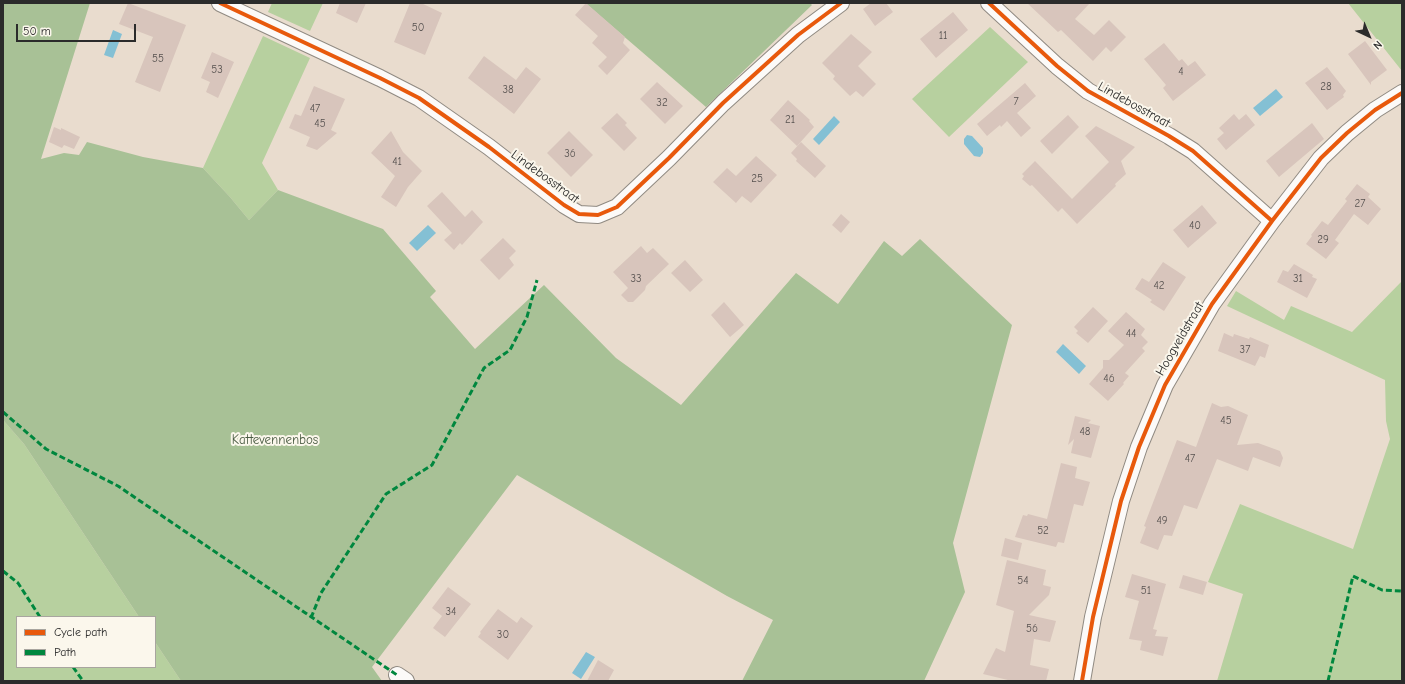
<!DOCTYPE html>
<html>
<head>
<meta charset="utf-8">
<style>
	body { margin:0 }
	#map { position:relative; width:1405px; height:684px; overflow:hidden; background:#e9dcce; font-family:"Comic Neue",sans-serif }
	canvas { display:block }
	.frame { position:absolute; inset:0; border:4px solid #2b2b2b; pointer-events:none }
	.legend { position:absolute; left:16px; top:616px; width:140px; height:52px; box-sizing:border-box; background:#fbf7ec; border:1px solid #a8a59f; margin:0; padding:5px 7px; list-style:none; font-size:12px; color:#2b2b2b }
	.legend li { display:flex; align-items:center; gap:8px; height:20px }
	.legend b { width:20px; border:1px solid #a8a59f }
	.north { position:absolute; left:1349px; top:16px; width:40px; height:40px; -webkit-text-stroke:3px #fbf7ec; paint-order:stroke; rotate:136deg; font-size:11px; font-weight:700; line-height:16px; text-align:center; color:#2b2b2b }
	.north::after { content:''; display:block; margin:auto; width:14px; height:18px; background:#2b2b2b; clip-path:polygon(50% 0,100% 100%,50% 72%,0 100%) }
	.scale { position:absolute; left:16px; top:24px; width:120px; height:18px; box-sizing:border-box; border:2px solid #2b2b2b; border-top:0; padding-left:5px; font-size:12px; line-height:14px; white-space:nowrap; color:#2b2b2b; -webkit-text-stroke:3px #fbf7ec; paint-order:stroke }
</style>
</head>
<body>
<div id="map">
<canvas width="1405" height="684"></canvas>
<div class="frame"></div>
<ul class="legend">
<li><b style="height:5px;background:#e8590c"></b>Cycle path</li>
<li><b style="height:5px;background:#00873e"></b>Path</li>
</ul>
<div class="north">N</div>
<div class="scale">50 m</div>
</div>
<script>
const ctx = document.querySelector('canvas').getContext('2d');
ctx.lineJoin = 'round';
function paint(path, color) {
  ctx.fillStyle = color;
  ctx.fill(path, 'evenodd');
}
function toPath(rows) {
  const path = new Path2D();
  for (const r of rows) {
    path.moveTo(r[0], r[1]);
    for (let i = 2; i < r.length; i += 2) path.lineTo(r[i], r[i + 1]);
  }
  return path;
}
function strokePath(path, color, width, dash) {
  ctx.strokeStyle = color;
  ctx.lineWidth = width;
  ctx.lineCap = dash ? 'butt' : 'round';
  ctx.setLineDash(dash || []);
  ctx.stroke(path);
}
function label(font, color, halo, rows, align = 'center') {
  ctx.font = font + ' "Comic Neue",sans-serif';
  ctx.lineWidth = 4;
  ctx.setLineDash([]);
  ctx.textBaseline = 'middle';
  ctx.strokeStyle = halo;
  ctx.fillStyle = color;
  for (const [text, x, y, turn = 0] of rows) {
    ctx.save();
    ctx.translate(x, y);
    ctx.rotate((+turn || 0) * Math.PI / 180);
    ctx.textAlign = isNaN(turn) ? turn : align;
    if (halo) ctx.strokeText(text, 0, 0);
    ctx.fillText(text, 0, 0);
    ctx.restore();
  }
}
paint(toPath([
	[272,3,323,3,310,31,268,12],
	[1348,3,1402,3,1402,71],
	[990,27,1028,62,949,137,912,99],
	[263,36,310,58,262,163,278,190,249,220,230,197,203,168],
	[1402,281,1402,681,1217,681,1243,594,1208,582,1240,504,1353,549,1390,439,1386,421,1385,380,1227,306,1236,291,1284,320,1291,306,1352,332],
	[3,420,24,444,139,617,17,617,17,667,155,667,155,642,181,681,3,681]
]), '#b7d09f');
paint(toPath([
	[3,3,90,3,41,159,64,153,79,155,87,142,143,157,203,168,230,197,249,220,278,190,383,229,436,291,430,297,475,349,544,285,616,358,681,405,796,273,838,304,884,241,902,256,920,239,1012,325,953,543,965,592,924,681,742,681,773,620,727,596,517,475,372,667,382,681,181,681,155,642,155,617,139,617,24,444,3,420],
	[585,3,810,3,812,5,706,107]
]), '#a8c196');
paint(toPath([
	[113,30,122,34,113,58,104,55],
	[1276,89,1283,97,1260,116,1253,108],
	[834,116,840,122,819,145,813,139],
	[967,135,972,136,983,148,983,153,980,157,974,156,964,144,964,139],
	[428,225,436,233,417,251,409,243],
	[1063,344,1086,366,1079,374,1056,352],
	[586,652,595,657,581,679,572,673]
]), '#84c0d4');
paint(toPath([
	[128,3,186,25,160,92,135,82,153,37,119,24],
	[340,3,366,3,357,23,336,13],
	[410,3,421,3,442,13,425,55,394,42],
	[586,3,625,37,623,43,630,50,607,75,598,66,607,57,592,43,598,36,575,15],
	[871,3,886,3,893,12,875,26,863,9],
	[1027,3,1090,3,1075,19,1094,35,1109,20,1126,37,1111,52,1106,47,1093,61,1061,30,1058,32],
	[953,12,968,30,936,58,920,39],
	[851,34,872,52,858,66,876,84,863,97,856,91,850,96,833,79,835,76,822,63],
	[1365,41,1387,70,1371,82,1371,85,1348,54],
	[1164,43,1179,61,1182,59,1188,66,1195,61,1206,75,1173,101,1163,88,1166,85,1144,59],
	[212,52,234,62,218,98,206,92,210,82,201,78],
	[484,56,516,80,526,67,541,79,514,114,468,78],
	[1327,67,1346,91,1343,95,1344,97,1327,110,1305,83],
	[657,82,683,106,665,124,640,99],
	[1025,83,1036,96,1017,113,1031,128,1021,137,1007,121,1001,127,1000,125,987,136,977,124],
	[314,86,345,99,331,130,337,133,317,150,306,146,310,137,289,128,295,114,301,116],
	[788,100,810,120,809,121,814,127,797,146,770,120],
	[617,113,627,123,625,125,637,138,624,151,601,128],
	[1234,114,1239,120,1246,114,1255,125,1226,150,1217,139,1224,133,1219,128],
	[1068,115,1079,127,1052,154,1040,141],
	[1312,123,1324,139,1279,177,1266,161],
	[1096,126,1135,147,1121,161,1126,174,1115,184,1116,186,1077,224,1062,208,1058,212,1032,185,1030,186,1022,179,1024,176,1022,174,1035,161,1072,199,1109,162,1085,136],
	[54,127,61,130,61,128,80,137,74,149,64,145,62,148,49,142],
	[391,131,403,152,422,171,408,187,396,207,381,197,395,176,371,153],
	[569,131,593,155,571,177,547,153],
	[801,142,826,166,815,178,796,161,797,159,791,153],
	[756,156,777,175,751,203,742,196,736,203,713,182,727,168,736,176],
	[1357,184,1370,194,1368,197,1381,209,1368,225,1354,214,1335,240,1339,243,1326,259,1306,244,1312,236,1311,235,1322,221,1328,225,1347,201,1345,199],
	[442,192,465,217,472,210,483,222,462,245,460,243,454,250,444,240,452,233,427,206],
	[1202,205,1217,223,1188,248,1173,230],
	[841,214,850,222,841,233,832,225],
	[503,238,516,251,509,258,514,265,499,280,480,260],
	[641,246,647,253,653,248,669,264,646,286,645,290,633,302,628,302,621,295,628,288,613,272],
	[685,260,703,280,690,292,671,273],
	[1163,262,1186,277,1164,311,1150,302,1152,300,1135,289,1142,278,1149,282],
	[1294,264,1313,275,1312,277,1317,279,1307,298,1277,282,1283,270,1288,272],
	[724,302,744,325,730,337,711,315],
	[1093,307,1108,321,1088,343,1076,333,1078,331,1074,327],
	[1126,312,1145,329,1141,335,1148,342,1142,348,1145,351,1125,373,1129,376,1123,383,1124,384,1108,401,1089,384,1103,368,1103,360,1109,360,1124,345,1108,331],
	[1224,333,1233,337,1234,334,1249,339,1250,337,1269,345,1265,358,1260,356,1255,366,1218,351],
	[1212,403,1221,407,1228,406,1248,415,1237,445,1258,443,1280,451,1283,458,1280,467,1253,457,1248,471,1217,459,1197,509,1184,505,1172,536,1164,535,1158,550,1140,543,1146,527,1144,526,1177,440,1196,447],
	[1075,416,1091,420,1088,423,1100,426,1091,458,1071,453,1074,439,1068,445],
	[1061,463,1077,467,1075,478,1090,482,1083,506,1074,504,1064,543,1058,542,1056,547,1015,537,1023,515,1027,516,1028,514,1047,519],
	[1005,538,1022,543,1018,560,1001,556],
	[1007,560,1046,570,1043,585,1051,587,1049,595,1029,615,1056,621,1050,642,1034,639,1030,665,1049,669,1046,681,1012,681,983,674,996,648,1005,652,1014,611,996,605],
	[1132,574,1166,584,1153,629,1157,630,1155,636,1168,637,1163,656,1140,650,1142,641,1129,639,1139,601,1125,597],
	[1183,575,1207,582,1203,595,1179,588],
	[448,587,471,604,445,637,433,628,442,616,432,608],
	[498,609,517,623,521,617,533,626,508,660,478,637,481,633,480,632],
	[598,660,614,670,608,681,587,681]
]), '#d8c5bc');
const minor = toPath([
	[220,3,380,78,419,98,489,147,564,205,579,214,598,215,617,207,669,158,723,103,798,35,841,3],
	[989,3,1057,66,1088,91,1169,136,1193,151,1272,221],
	[397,675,406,681],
	[1082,681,1093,617,1121,501,1139,447,1165,385,1212,304,1272,221,1321,158,1347,133,1375,110,1402,93]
]);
strokePath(minor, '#908a82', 18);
strokePath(minor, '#fcfaf8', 16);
strokePath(toPath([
	[3,412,46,449,118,486,397,675],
	[3,571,18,583,40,617],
	[311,618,321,593,386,494,432,465,484,368,510,350,527,317,537,280],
	[73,667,83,681],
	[1328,681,1353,576,1382,590,1402,591]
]), '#00873e', 3, [6, 3]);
strokePath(toPath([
	[220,3,380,78,419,98,489,147,564,205,579,214,598,215,617,207,669,158,723,103,798,35,841,3],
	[989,3,1057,66,1088,91,1169,136,1193,151,1272,221],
	[1082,681,1093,617,1121,501,1139,447,1165,385,1212,304,1272,221,1321,158,1347,133,1375,110,1402,93]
]), '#e8590c', 4);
label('11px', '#575250', null, [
	["50",418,28],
	["11",943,36],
	["55",158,59],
	["53",217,70],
	["4",1181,72],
	["28",1326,87],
	["38",508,90],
	["7",1016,102],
	["32",662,103],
	["47",315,109],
	["21",790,120],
	["45",320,124],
	["36",570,154],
	["41",397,162],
	["25",757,179],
	["27",1360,204],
	["40",1195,226],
	["29",1323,240],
	["33",636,279],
	["31",1298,279],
	["42",1159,286],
	["44",1131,334],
	["37",1245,350],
	["46",1109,379],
	["45",1226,421],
	["48",1085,432],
	["47",1190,459],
	["49",1162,521],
	["52",1043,531],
	["54",1023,581],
	["51",1146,591],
	["34",451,612],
	["56",1032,629],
	["30",503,635]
]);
label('13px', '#2b2b2b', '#fbf7ec', [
	["Lindebosstraat",1134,105,29],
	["Lindebosstraat",545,177,36],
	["Hoogveldstraat",1180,339,-60]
]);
label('13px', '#495a42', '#fbf7ec', [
	["Kattevennenbos",275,440]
]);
</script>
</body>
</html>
